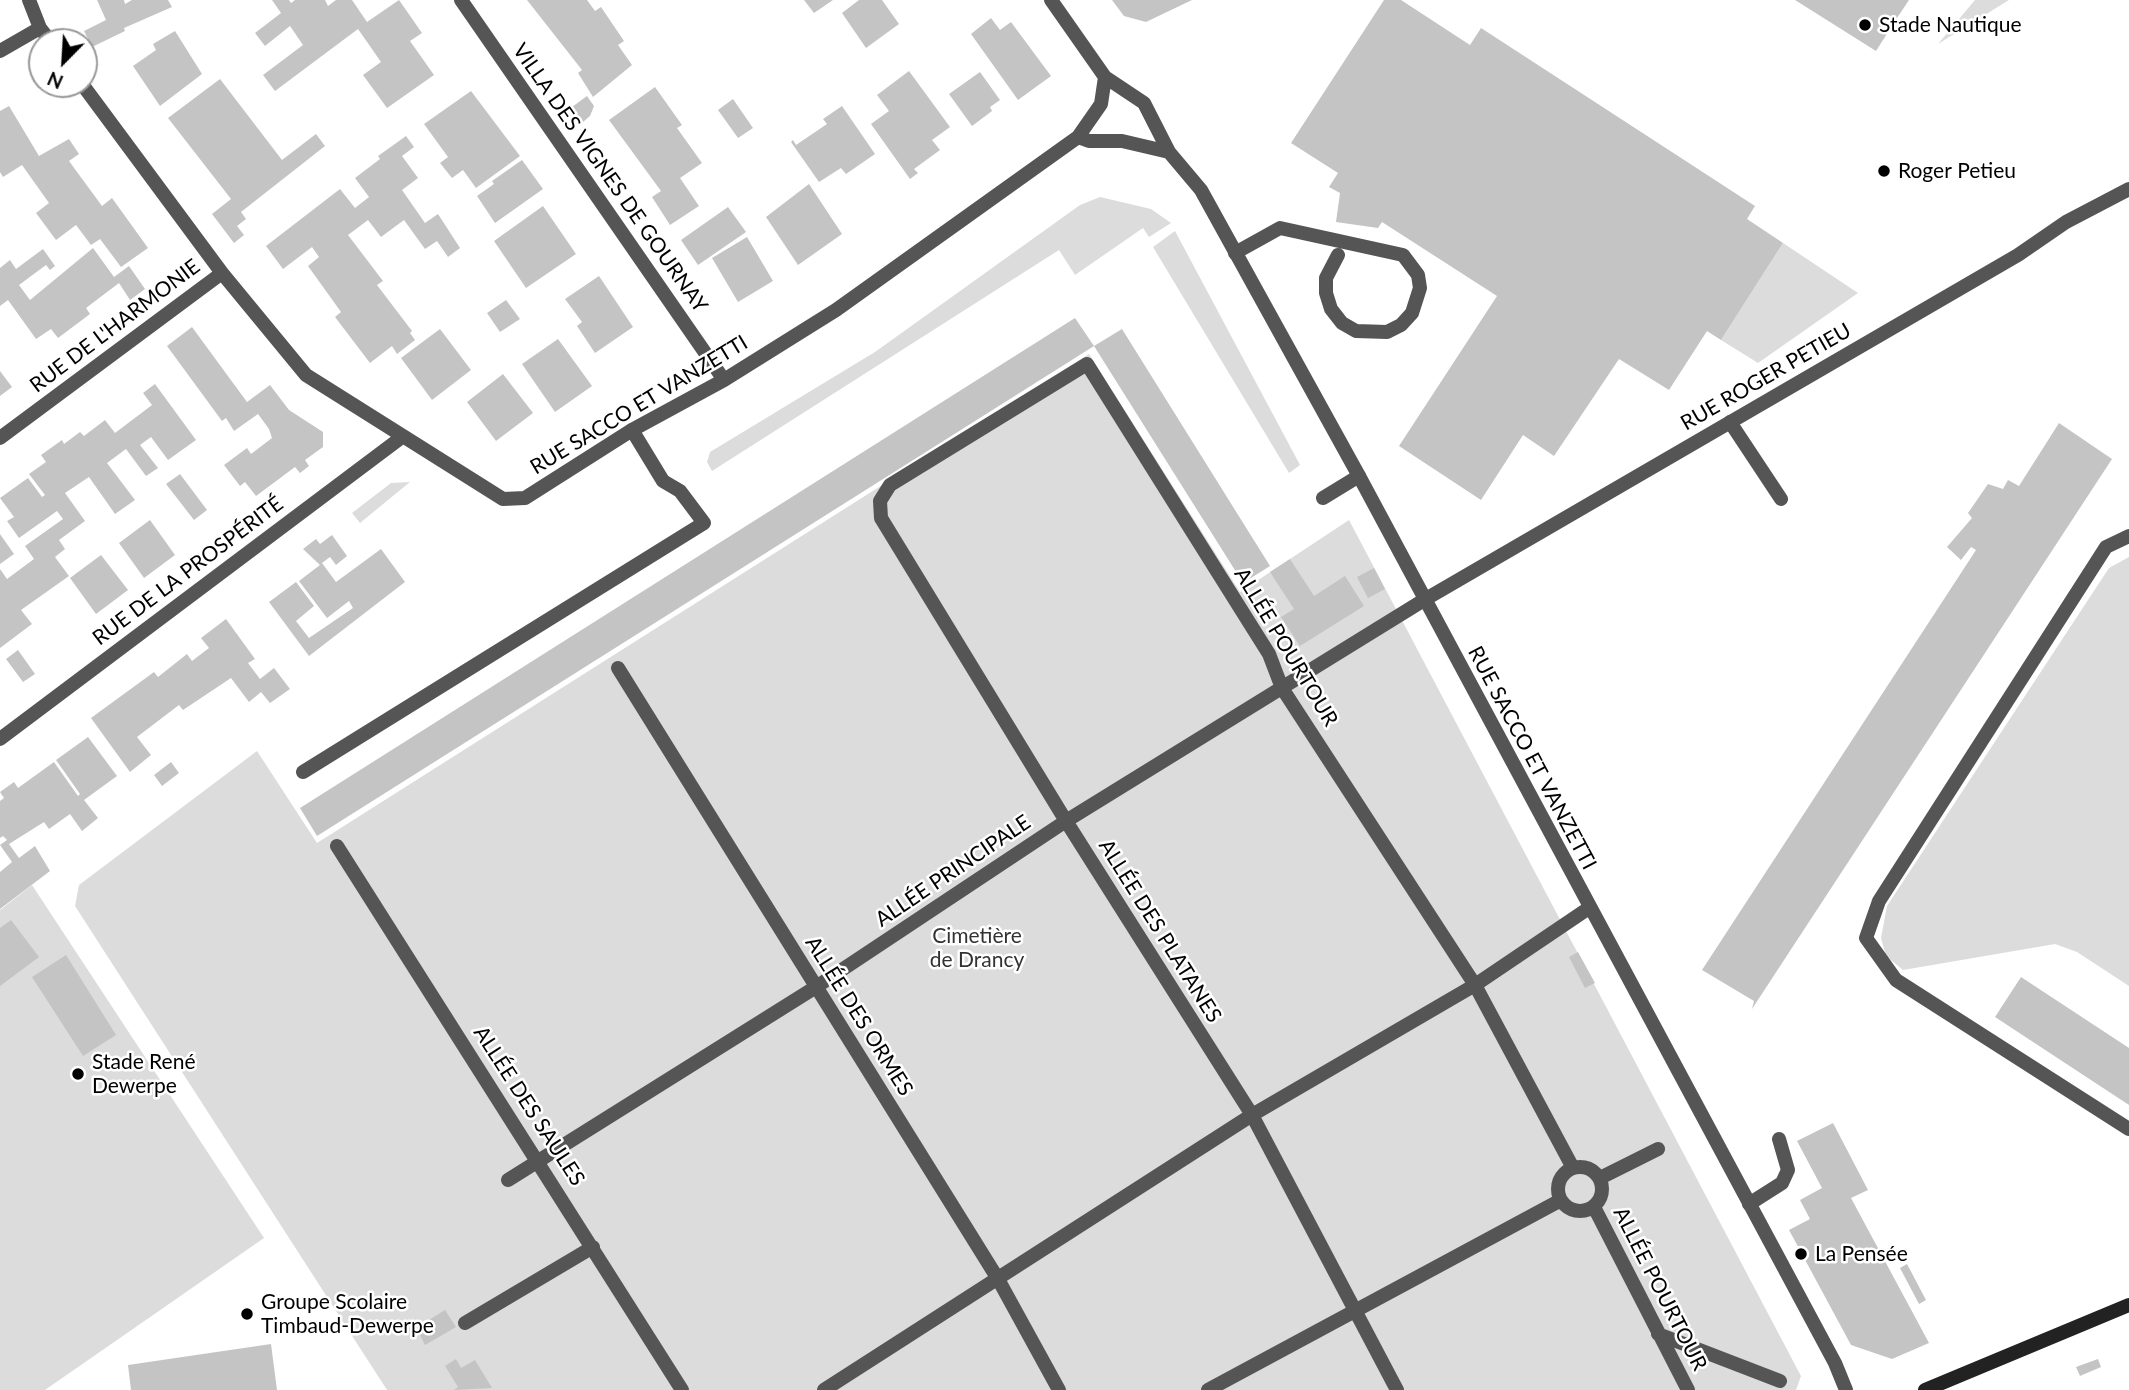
<!DOCTYPE html>
<html>
<head>
<meta charset="utf-8">
<style>
	body { margin:0 }
	#map { position:relative; width:2129px; height:1390px; overflow:hidden; background:#fff; font-family:Lato,sans-serif }
	canvas { display:block }
	.north { position:absolute; left:28px; top:28px; width:70px; height:70px; box-sizing:border-box; background:#fff; border:2px solid #999; border-radius:50%; rotate:204deg; font-size:19px; font-weight:700; line-height:28px; text-align:center; color:#000 }
	.north::after { content:''; display:block; margin:auto; width:24px; height:32px; background:#000; clip-path:polygon(50% 0,100% 100%,50% 72%,0 100%) }
</style>
</head>
<body>
<div id="map">
<canvas width="2129" height="1390"></canvas>
<div class="north">N</div>
</div>
<script>
const ctx = document.querySelector('canvas').getContext('2d');
ctx.lineJoin = 'round';
function paint(path, color) {
  ctx.fillStyle = color;
  ctx.fill(path, 'evenodd');
}
function toPath(rows) {
  const path = new Path2D();
  for (const r of rows) {
    if (r.length === 3) {
      path.moveTo(r[0] + r[2], r[1]);
      path.arc(r[0], r[1], r[2], 0, 2 * Math.PI);
      continue;
    }
    path.moveTo(r[0], r[1]);
    for (let i = 2; i < r.length; i += 2) path.lineTo(r[i], r[i + 1]);
  }
  return path;
}
function strokePath(path, color, width, dash) {
  ctx.strokeStyle = color;
  ctx.lineWidth = width;
  ctx.lineCap = dash ? 'butt' : 'round';
  ctx.setLineDash(dash || []);
  ctx.stroke(path);
}
function label(font, color, halo, rows, align = 'center') {
  ctx.font = font + ' Lato,sans-serif';
  ctx.lineWidth = 5;
  ctx.setLineDash([]);
  ctx.textBaseline = 'middle';
  ctx.strokeStyle = halo;
  ctx.fillStyle = color;
  for (const [text, x, y, turn = 0] of rows) {
    ctx.save();
    ctx.translate(x, y);
    ctx.rotate((+turn || 0) * Math.PI / 180);
    ctx.textAlign = isNaN(turn) ? turn : align;
    if (halo) ctx.strokeText(text, 0, 0);
    ctx.fillText(text, 0, 0);
    ctx.restore();
  }
}
paint(toPath([
	[1975,0,2009,0,1938,44],
	[1100,197,1151,209,1171,223,1149,237,1143,228,1075,275,1059,250,712,471,707,462,710,452,875,352,1080,205],
	[1175,231,1300,465,1289,473,1153,247],
	[1783,243,1858,293,1758,363,1721,340],
	[1089,354,1240,592,1349,520,1801,1376,1796,1390,387,1390,75,906,79,885,257,751,317,843],
	[410,482,360,523,352,513,391,483],
	[2129,557,2129,986,2077,952,2055,944,1903,970,1886,956,1881,938,1887,906,2109,568],
	[32,885,264,1238,45,1390,0,1390,0,910]
]), '#dcdcdc');
paint(toPath([
	[97,0,124,0,125,4,132,0,168,0,172,7,124,28,125,31,92,47,84,31,106,20],
	[272,0,289,0,291,3,295,0,325,0,328,6,336,0,352,0,367,22,399,0,422,33,410,41,434,75,387,108,363,75,381,62,358,29,275,91,263,75,303,45,290,26,265,46,255,33,281,13],
	[527,0,587,0,595,11,601,7,624,41,618,45,632,65,593,97,578,73,582,70],
	[804,0,833,0,814,13],
	[859,0,882,0,899,24,866,48,842,13],
	[1112,0,1192,0,1146,22,1124,16],
	[1384,0,1401,0,1470,45,1481,28,1755,206,1747,219,1783,243,1721,340,1707,331,1669,390,1619,359,1554,456,1523,435,1481,500,1399,446,1497,296,1382,222,1378,228,1336,222,1340,193,1329,187,1338,173,1291,143],
	[1795,0,1909,0,1893,24,1897,26,1894,31,1890,29,1876,51],
	[991,18,1000,30,1011,22,1051,76,1018,100,971,34],
	[175,31,202,74,160,106,133,66,156,50,153,44],
	[909,71,950,127,932,140,940,150,914,169,918,173,910,179,871,124,889,111,877,95],
	[980,72,1000,100,990,107,992,111,972,126,949,94],
	[220,79,282,160,316,134,325,146,241,212,246,219,237,226,244,235,234,243,212,214,231,199,168,118],
	[655,87,682,125,677,128,702,163,680,178,699,206,670,225,652,197,661,191,609,120],
	[471,91,520,156,476,188,463,170,452,178,440,163,448,157,424,124],
	[587,96,594,106,590,116,583,122,572,107],
	[733,99,753,128,738,138,718,110],
	[9,106,39,156,69,139,79,154,69,161,102,206,112,198,148,248,121,267,100,239,91,245,76,225,56,240,36,213,49,203,22,165,3,177,0,172,0,111],
	[842,106,875,154,846,174,841,168,819,182,791,142,793,140,796,145,827,124,823,119],
	[406,136,414,147,402,156,418,178,402,190,425,223,438,214,460,248,448,257,437,241,425,249,404,220,381,237,368,220,348,235,383,281,377,285,412,331,410,333,415,340,397,354,392,346,370,363,335,317,341,312,308,266,319,257,312,247,283,269,266,246,340,189,355,208,369,197,355,178,380,159,378,156],
	[522,160,543,189,495,223,477,196,494,184,492,181],
	[809,184,842,234,798,265,766,217],
	[543,206,576,254,526,288,494,241],
	[728,207,746,232,698,265,681,240],
	[747,237,773,281,738,302,712,258],
	[93,248,114,277,129,266,145,289,130,300,119,283,86,308,90,314,58,338,51,329,36,339,8,300,0,306,0,268,10,260,16,269,43,249,55,266,50,270,46,265,19,285,30,300],
	[599,276,633,327,595,353,577,326,582,322,565,299],
	[506,300,520,319,500,332,487,313],
	[1075,318,1094,346,317,836,300,808],
	[192,327,247,402,270,385,289,410,323,432,323,447,305,460,309,466,300,473,295,467,256,496,245,482,240,486,224,465,247,448,251,454,272,438,269,429,258,414,234,431,226,418,222,421,167,346],
	[440,329,471,370,432,400,401,358],
	[1122,329,1270,566,1243,583,1094,346],
	[558,339,592,386,555,412,522,364],
	[0,371,12,387,0,396],
	[503,374,533,413,496,441,467,402],
	[155,384,196,440,168,460,151,437,140,445,158,468,146,476,126,449,107,463,135,500,115,514,89,477,65,493,85,521,59,540,65,549,55,557,69,576,21,610,32,624,0,648,0,569,7,579,34,559,25,546,63,519,57,511,19,538,7,521,14,517,0,498,28,478,42,497,45,495,29,474,46,462,41,455,62,440,64,444,80,432,84,436,105,420,115,433,152,405,143,393],
	[2059,423,2112,459,1752,1009,1754,1001,1702,970,1976,550,1971,547,1961,560,1947,547,1972,518,1968,513,1988,484,2003,489,2008,480,2019,486],
	[180,474,207,510,194,520,166,484],
	[150,520,175,555,144,578,119,543],
	[0,534,14,554,0,564],
	[332,535,347,556,336,565,330,557,322,563,336,582,381,549,405,582,309,656,269,602,296,582,314,606,296,621,309,638,353,608,349,601,327,618,299,581,320,565,303,549,316,539,320,544],
	[101,555,128,590,96,614,70,578],
	[1290,559,1314,596,1345,576,1364,606,1300,646,1281,617,1294,609,1270,572],
	[1374,568,1385,589,1368,598,1357,577],
	[226,619,255,659,248,663,260,679,274,668,290,689,270,703,261,692,249,702,231,678,183,710,179,705,137,737,151,755,130,772,91,718,154,672,158,677,187,654,192,661,209,648,201,638],
	[18,650,35,674,23,682,6,659],
	[88,737,117,776,84,800,98,818,82,831,70,814,49,829,44,822,9,844,19,858,35,846,50,871,0,909,0,872,12,862,0,845,7,840,3,836,0,838,0,801,4,798,0,792,14,782,18,788,54,762,78,796,80,794,56,760],
	[171,762,179,773,162,786,154,775],
	[11,920,39,957,0,986,0,928],
	[1578,952,1595,983,1585,988,1569,957],
	[66,955,116,1035,83,1056,32,977],
	[2021,977,2129,1048,2129,1105,1995,1017],
	[1833,1123,1868,1190,1851,1198,1929,1343,1892,1359,1851,1345,1789,1230,1810,1219,1800,1200,1822,1188,1797,1141],
	[1907,1264,1926,1300,1919,1304,1900,1268],
	[445,1310,456,1327,425,1345,416,1328],
	[271,1344,277,1390,131,1390,128,1365],
	[456,1359,461,1368,475,1360,492,1388,454,1390,458,1387,445,1366],
	[2098,1359,2101,1367,2080,1376,2076,1367]
]), '#c4c4c4');
strokePath(toPath([
	[1235,253,1280,228,1403,255,1418,275,1420,288,1412,313,1401,325,1387,332,1356,331,1342,323,1331,309,1326,293,1326,278,1338,255],
	[1730,422,1781,499],
	[1323,498,1359,476],
	[2129,536,2106,547,1879,901,1866,938,1896,980,2129,1129],
	[618,668,998,1279,1059,1390],
	[303,772,704,523,680,491,663,481,632,430],
	[337,846,682,1390],
	[1580,1189,22],
	[1600,1178,1658,1149],
	[508,1180,816,987,1066,821,1424,600],
	[1749,1204,1782,1183,1788,1170,1779,1139],
	[1594,1207,1688,1390],
	[465,1323,593,1247],
	[1658,1334,1780,1381],
	[824,1390,1252,1115,1475,985,1589,908],
	[1208,1390,1561,1200],
	[1397,1390,1252,1115,1066,821,881,518,880,501,890,485,1087,364,1252,627,1269,654,1282,688,1475,985,1573,1168]
]), '#555', 14);
strokePath(toPath([
	[29,0,40,28,51,42],
	[461,0,724,380],
	[1051,0,1105,77,1144,103,1169,152,1201,190,1359,476,1835,1363,1846,1390],
	[0,51,40,28],
	[82,84,222,273,306,375,503,499,525,498,632,430,724,380,836,310,1078,137,1101,104,1105,77],
	[1078,137,1089,141,1122,141,1169,152],
	[0,438,222,273],
	[1424,600,2018,255,2066,222,2129,189],
	[0,739,402,437]
]), '#555', 14);
strokePath(toPath([
	[1925,1390,2129,1305]
]), '#222', 14);
for (const [x, y, r, color] of [
	[1865,25,7,"#000"],
	[1884,171,7,"#000"],
	[78,1074,7,"#000"],
	[1801,1254,7,"#000"],
	[247,1314,7,"#000"]
]) {
  const dot = new Path2D();
  dot.arc(x, y, r, 0, 2 * Math.PI);
  ctx.fillStyle = color;
  ctx.fill(dot);
  strokePath(dot, '#fff', 2.5);
}
label('21px', '#000', '#fff', [
	["Stade Nautique",1879,25],
	["Roger Petieu",1898,171],
	["Stade René",92,1062],
	["Dewerpe",92,1086],
	["La Pensée",1815,1254],
	["Groupe Scolaire",261,1302],
	["Timbaud-Dewerpe",261,1326]
], 'left');
label('21px', '#000', '#fff', [
	["VILLA DES VIGNES DE GOURNAY",610,178,55],
	["RUE DE L'HARMONIE",115,326,-37],
	["RUE ROGER PETIEU",1766,377,-30],
	["RUE SACCO ET VANZETTI",639,405,-31],
	["RUE DE LA PROSPÉRITÉ",188,571,-37],
	["ALLÉE POURTOUR",1286,647,59],
	["RUE SACCO ET VANZETTI",1532,758,62],
	["ALLÉE PRINCIPALE",953,871,-34],
	["ALLÉE DES PLATANES",1160,931,58],
	["ALLÉE DES ORMES",859,1016,58],
	["ALLÉE DES SAULES",529,1106,57],
	["ALLÉE POURTOUR",1660,1289,63]
]);
label('21px', '#333', '#fff', [
	["Cimetière",977,936],
	["de Drancy",977,960]
]);
</script>
</body>
</html>
